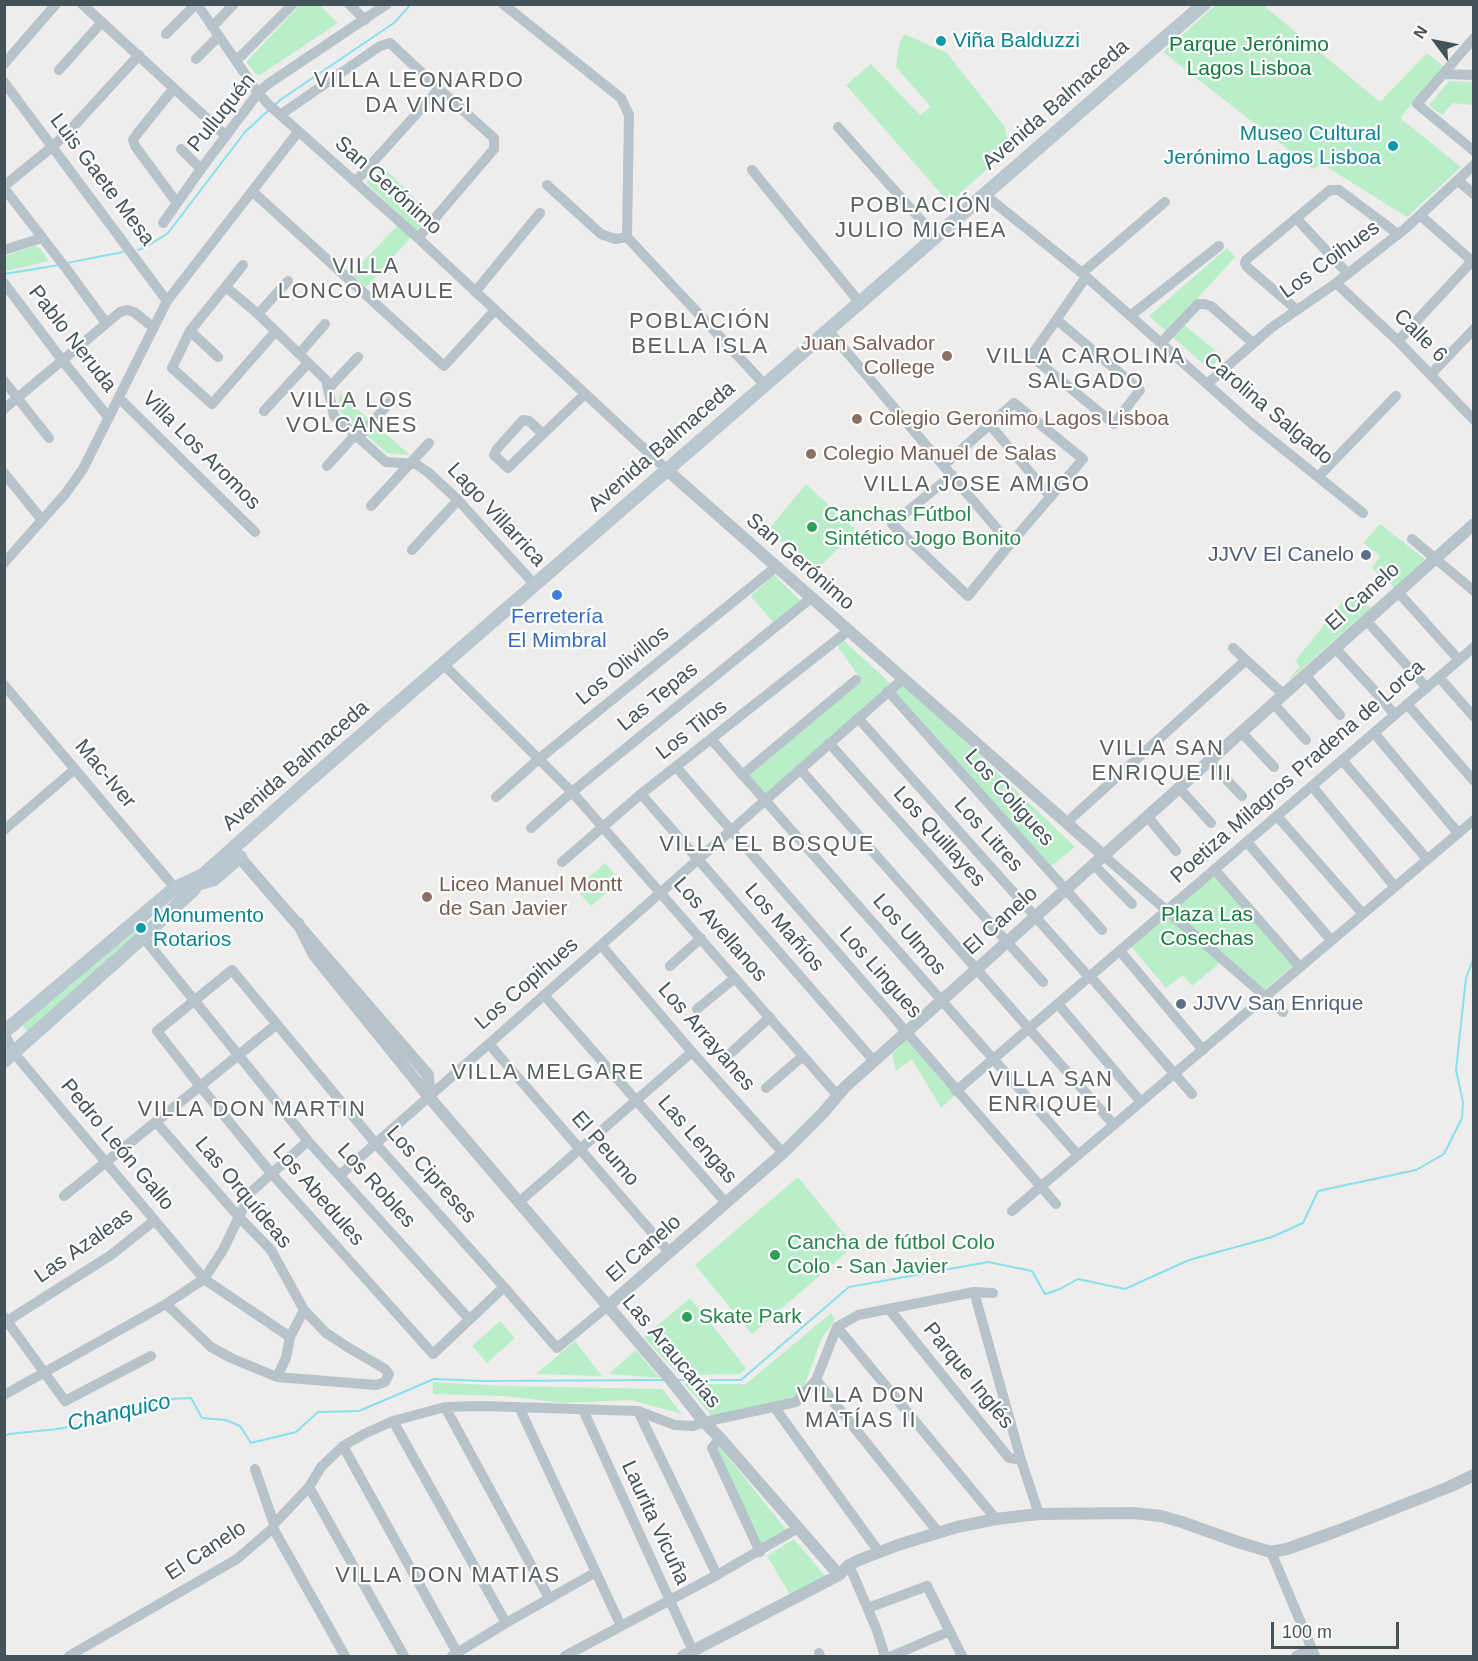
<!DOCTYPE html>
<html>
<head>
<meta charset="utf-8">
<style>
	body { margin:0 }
	#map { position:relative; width:1478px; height:1661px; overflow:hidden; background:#efecec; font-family:Helvetica,sans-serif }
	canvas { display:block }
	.frame { position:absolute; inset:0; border:6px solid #44525a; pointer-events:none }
	.north { position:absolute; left:1406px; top:12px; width:60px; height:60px; -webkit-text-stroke:4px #fff; paint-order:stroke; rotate:302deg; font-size:16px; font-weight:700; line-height:24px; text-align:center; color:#44525a }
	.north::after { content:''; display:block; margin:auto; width:21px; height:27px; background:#44525a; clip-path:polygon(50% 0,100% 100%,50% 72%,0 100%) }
	.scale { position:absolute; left:1271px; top:1622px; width:128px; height:27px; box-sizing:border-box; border:3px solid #44525a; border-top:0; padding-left:8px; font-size:18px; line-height:21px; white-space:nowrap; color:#44525a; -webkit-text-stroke:4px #fff; paint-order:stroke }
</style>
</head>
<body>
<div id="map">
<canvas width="1478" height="1661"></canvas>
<div class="frame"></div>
<div class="north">N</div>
<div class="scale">100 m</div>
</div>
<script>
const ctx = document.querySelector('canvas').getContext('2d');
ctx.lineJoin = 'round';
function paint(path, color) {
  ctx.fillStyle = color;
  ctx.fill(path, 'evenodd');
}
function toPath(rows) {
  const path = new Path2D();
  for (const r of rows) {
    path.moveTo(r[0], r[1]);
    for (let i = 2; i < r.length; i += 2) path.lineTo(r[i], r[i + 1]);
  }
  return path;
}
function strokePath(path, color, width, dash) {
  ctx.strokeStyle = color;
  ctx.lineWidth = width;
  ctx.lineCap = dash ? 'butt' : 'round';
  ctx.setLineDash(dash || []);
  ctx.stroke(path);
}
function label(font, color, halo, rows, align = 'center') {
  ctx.font = font + ' Helvetica,sans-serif';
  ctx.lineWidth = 4.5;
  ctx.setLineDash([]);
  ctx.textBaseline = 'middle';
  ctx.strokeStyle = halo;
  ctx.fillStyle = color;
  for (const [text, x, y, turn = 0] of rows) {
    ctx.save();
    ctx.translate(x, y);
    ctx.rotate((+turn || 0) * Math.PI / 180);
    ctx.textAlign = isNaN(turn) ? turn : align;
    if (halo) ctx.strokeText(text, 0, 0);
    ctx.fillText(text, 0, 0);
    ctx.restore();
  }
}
paint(toPath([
	[300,5,319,5,338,23,258,76,246,62],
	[1216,5,1263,5,1380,102,1427,53,1443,66,1400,118,1461,167,1407,217,1322,164,1313,169,1163,52],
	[904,34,947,53,1005,127,1009,150,949,203,846,85,871,64,920,115,931,107,896,67,899,45],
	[1449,81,1473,82,1473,105,1453,103,1442,115,1429,105],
	[382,166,431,215,366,287,351,274,404,219,366,183],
	[35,246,40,248,49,261,5,271,5,256],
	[1227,248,1235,257,1178,320,1222,356,1209,369,1149,316],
	[339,393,410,455,387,453,339,411],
	[806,484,857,531,816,570,768,530],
	[1380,524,1425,559,1395,588,1372,568,1380,556,1363,543],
	[774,575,801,601,773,622,751,596],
	[1350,593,1371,608,1288,681,1300,666,1295,661],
	[843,640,890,683,760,802,742,779,861,680,837,645],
	[904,683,1075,847,1044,872,890,696],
	[605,863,620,881,591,906,576,889],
	[1215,875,1294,965,1264,990,1227,957,1192,986,1183,975,1166,988,1130,945],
	[144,918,151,927,29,1034,21,1023],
	[907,1039,955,1095,941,1108,912,1059,896,1071,892,1054],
	[798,1177,854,1246,752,1334,695,1265],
	[690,1298,746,1368,740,1374,679,1375,644,1337],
	[831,1313,835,1319,821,1340,807,1379,801,1392,792,1398,714,1418,684,1384,746,1384],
	[500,1321,515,1338,487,1363,472,1346],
	[575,1341,602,1376,536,1374],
	[636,1350,660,1378,609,1374],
	[433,1382,505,1386,662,1389,682,1414,631,1400,562,1403,505,1396,433,1394],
	[720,1447,788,1532,763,1547,717,1450],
	[794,1539,826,1577,791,1596,767,1556]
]), '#b8efc8');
strokePath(toPath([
	[274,106,280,100,394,23,411,4],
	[138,250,146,247,168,233,245,132,269,110],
	[67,263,123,252],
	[4,274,59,265],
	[678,1380,741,1380,849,1287,988,1262,1032,1271,1045,1294,1060,1289,1078,1279,1125,1289,1189,1260,1272,1237,1303,1223,1318,1191,1416,1170,1444,1154,1462,1118,1463,1102,1456,1070,1466,978,1474,957],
	[4,1436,9,1434,57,1429,85,1424,171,1399,191,1398,202,1418,226,1420,240,1426,251,1443,296,1432,318,1412,359,1411,434,1379,484,1381,666,1380]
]), '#84e1ed', 2);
strokePath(toPath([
	[82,4,226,136],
	[197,4,258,93,268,104,418,238,667,470],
	[349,4,365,20],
	[503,4,621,98,629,115,627,237],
	[212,27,234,4],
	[166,34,196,4],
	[1474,38,1417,104,1474,151],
	[196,59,219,36],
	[236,61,293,4],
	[4,64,56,4],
	[59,70,102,22],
	[1443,74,1474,75],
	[4,82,167,301],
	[174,88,137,134,133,140,135,146,177,203],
	[280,115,380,46,390,43,439,89,494,138,494,149,418,238],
	[838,127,936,237],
	[181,149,201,169],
	[752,170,860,303],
	[1458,181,1474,194],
	[355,182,439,89],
	[547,185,601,234,615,239,627,237],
	[4,186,52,147,71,129,139,55],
	[4,188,68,271,106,323],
	[252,191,444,366,495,310],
	[985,195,1082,273,1252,424,1363,513],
	[1421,216,1472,261],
	[1296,218,1348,274],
	[163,223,201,169,258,93,268,84,387,4],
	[627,237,765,385],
	[4,250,42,238],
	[243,265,190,331,172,368,212,404,276,331],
	[1082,273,1165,202],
	[4,283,62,360,109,418],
	[1336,283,1398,341,1474,420],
	[226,287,258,314,326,380,334,416,386,462,416,464,429,473,458,500,535,585],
	[475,292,540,213],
	[1297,310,1247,267,1245,263,1246,260,1330,190,1339,190,1398,234],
	[258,314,288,281],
	[1130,316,1219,246],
	[1057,320,1140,390,1114,424,1031,356,1086,277],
	[828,330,1010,544],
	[190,331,218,357],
	[1398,341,1474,259],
	[1161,343,1198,304,1204,304,1211,306,1253,343],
	[299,354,325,324],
	[1431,374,1474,329],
	[4,381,49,438],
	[1207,384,1271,328,1336,283,1406,228,1474,165],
	[328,389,358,357],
	[119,398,255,532],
	[4,409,120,312,127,310,134,312,154,328],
	[264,411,308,363],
	[990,425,1051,497],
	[543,434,529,421,523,420,497,449,494,455,508,468,543,434,585,394],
	[358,438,390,402],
	[944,465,1014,403,1083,459,1010,544,968,596,892,524,952,475],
	[327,466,355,435],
	[4,473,42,520],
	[1318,477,1396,396],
	[371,506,429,443],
	[1412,539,1474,591],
	[412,550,458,500],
	[4,563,66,493,83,469,167,301,298,132],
	[1398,592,1459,660],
	[1366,620,1427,688],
	[1233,648,1283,694],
	[1335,648,1372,688,1395,715],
	[444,665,572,792,838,1096],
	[1305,675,1340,715],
	[1439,677,1474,717],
	[4,685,175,888],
	[888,691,1102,930],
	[1273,703,1306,740],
	[1407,704,1474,781],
	[858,718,1089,977],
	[1241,732,1274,767],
	[1374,733,1458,833],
	[711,739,1078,1155],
	[829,743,1043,982],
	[1342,760,1427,859],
	[1209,761,1242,796],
	[676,767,1056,1204],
	[800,769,1114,1125],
	[742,775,856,680],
	[1312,786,1395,887],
	[1179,788,1211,823],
	[641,794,874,1061],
	[496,797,540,758,776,567],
	[1147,816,1176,851],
	[1277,816,1363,914],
	[1066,823,1246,660],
	[531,828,572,792,811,598],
	[4,830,75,769],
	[1247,842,1331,940],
	[1103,855,1283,1012],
	[562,862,641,794,848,631],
	[1093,864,1132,904],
	[1215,870,1300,967],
	[143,937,308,1141,469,1319],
	[601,945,692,1052,783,1153],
	[1120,951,1203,1050],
	[670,966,701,938],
	[1090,976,1192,1094],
	[544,995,726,1203],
	[1058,1004,1141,1102],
	[697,1009,735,978],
	[4,1033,14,1053,204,1279,290,1337],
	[489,1044,669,1252],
	[732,1052,770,1017],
	[766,1088,803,1056],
	[956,1091,1474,647],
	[156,1122,239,1217,271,1250,304,1310,326,1333,349,1348,385,1369,389,1374,385,1382,376,1385,277,1377,231,1358,211,1347,166,1304],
	[340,1175,903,679],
	[64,1196,277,1024],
	[519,1202,692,1052],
	[1012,1211,1474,820],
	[504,1287,433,1354,271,1173,200,1086,157,1031,232,970,376,1144,504,1287,557,1348,608,1306],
	[974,1292,1021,1460,1039,1514],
	[889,1309,1009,1458,1021,1460],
	[4,1317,65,1401,151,1356],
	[4,1323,111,1255,155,1220],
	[837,1327,996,1519],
	[277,1377,286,1358,290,1337,304,1310],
	[816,1380,938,1532],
	[4,1395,166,1304,204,1279,223,1250,251,1192,308,1141],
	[445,1407,549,1598],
	[519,1407,621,1626],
	[775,1408,879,1552],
	[583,1410,693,1651],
	[638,1411,717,1575],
	[393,1421,506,1623],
	[720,1438,712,1448,760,1552],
	[343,1446,459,1656],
	[255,1469,274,1524],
	[309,1487,404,1656],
	[273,1528,345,1656],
	[1271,1552,1315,1656],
	[849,1565,876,1628,885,1656],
	[868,1608,927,1586,962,1656],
	[819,1653,820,1656],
	[69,1656,237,1559,273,1528,274,1524,309,1487,321,1467,343,1446,364,1434,393,1421,445,1407,482,1406,638,1411,675,1425,693,1426,704,1422,796,1402,816,1380,837,1327,858,1315,974,1292,993,1293],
	[452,1656,506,1623,596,1572],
	[565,1656,717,1575,798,1528],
	[892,1656,950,1631],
	[1296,1656,1311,1649]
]), '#b7c3ca', 10);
strokePath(toPath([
	[667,470,1103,855],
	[235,852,428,1075,429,1097],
	[298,923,314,955,429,1097,671,1380,704,1422,720,1438,839,1575],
	[608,1306,783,1153,823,1113,845,1087,1474,524],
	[683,1656,839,1575,849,1565,859,1560,898,1545,957,1527,996,1519,1039,1514,1133,1513,1161,1516,1182,1522,1238,1542,1271,1552,1287,1549,1337,1531,1449,1487,1474,1475]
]), '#b7c3ca', 12);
strokePath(toPath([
	[197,884,214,879,240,857],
	[4,1032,175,888,203,875],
	[4,1061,143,937,193,890,203,875,305,784,1204,4]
]), '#b9c7d1', 14);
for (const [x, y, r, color] of [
	[941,41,6,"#0f9aa8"],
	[1393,146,6,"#0f9aa8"],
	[947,356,6,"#8d6e63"],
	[857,419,6,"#8d6e63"],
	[811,454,6,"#8d6e63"],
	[812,527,6,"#2e9e5b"],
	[1366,555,6,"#5c6f8a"],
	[557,595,6,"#3f7fe0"],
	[427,897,6,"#8d6e63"],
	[141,928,6,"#0f9aa8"],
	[1181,1004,6,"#5c6f8a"],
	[775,1255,6,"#2e9e5b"],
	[687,1317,6,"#2e9e5b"]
]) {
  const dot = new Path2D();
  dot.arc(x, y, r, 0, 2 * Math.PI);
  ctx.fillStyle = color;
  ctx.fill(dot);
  strokePath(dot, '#fff', 2);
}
label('21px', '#0d838f', '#fff', [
	["Viña Balduzzi",953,41],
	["Museo Cultural",1381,134,"right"],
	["Jerónimo Lagos Lisboa",1381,158,"right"],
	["Monumento",153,916],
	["Rotarios",153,940]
], 'left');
label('21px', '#147c3e', '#fff', [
	["Parque Jerónimo",1249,45],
	["Lagos Lisboa",1249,69],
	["Plaza Las",1207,915],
	["Cosechas",1207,939]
]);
label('21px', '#44525a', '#fff', [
	["Avenida Balmaceda",1056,105,-41],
	["Pulluquén",222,113,-51],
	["Luis Gaete Mesa",102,180,53],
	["San Gerónimo",388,186,42],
	["Los Coihues",1330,260,-36],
	["Calle 6",1420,336,45],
	["Pablo Neruda",72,339,52],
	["Carolina Salgado",1268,409,40],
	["Avenida Balmaceda",662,447,-41],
	["Villa Los Aromos",201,451,45],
	["Lago Villarrica",496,515,47],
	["San Gerónimo",800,562,41],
	["El Canelo",1363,597,-42],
	["Los Olivillos",623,666,-39],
	["Las Tepas",658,697,-39],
	["Los Tilos",692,730,-38],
	["Avenida Balmaceda",296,766,-41],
	["Poetiza Milagros Pradena de Lorca",1298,772,-41],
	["Mac-Iver",105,774,50],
	["Los Coligues",1009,798,48],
	["Los Litres",988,835,48],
	["Los Quillayes",939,837,48],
	["El Canelo",1001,921,-42],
	["Los Mañíos",784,928,49],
	["Los Avellanos",720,930,49],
	["Los Ulmos",909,935,49],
	["Los Lingues",880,973,49],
	["Los Copihues",527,984,-41],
	["Los Arrayanes",706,1037,49],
	["Las Lengas",697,1140,49],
	["Pedro León Gallo",117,1145,50],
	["El Peumo",605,1149,49],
	["Los Cipreses",431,1175,48],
	["Los Robles",376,1186,48],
	["Las Orquídeas",243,1193,50],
	["Los Abedules",318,1195,49],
	["Las Azaleas",84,1246,-35],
	["El Canelo",644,1249,-41],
	["Las Araucarias",671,1352,50],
	["Parque Inglés",968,1376,51],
	["Laurita Vicuña",655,1523,65],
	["El Canelo",206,1551,-33]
]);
label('21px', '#785e54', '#fff', [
	["Juan Salvador",935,344,"right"],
	["College",935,368,"right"],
	["Colegio Geronimo Lagos Lisboa",869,419],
	["Colegio Manuel de Salas",823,454],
	["Liceo Manuel Montt",439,885],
	["de San Javier",439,909]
], 'left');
label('21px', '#27864d', '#fff', [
	["Canchas Fútbol",824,515],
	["Sintético Jogo Bonito",824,539],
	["Cancha de fútbol Colo",787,1243],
	["Colo - San Javier",787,1267],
	["Skate Park",699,1317]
], 'left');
label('21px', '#4e5e75', '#fff', [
	["JJVV El Canelo",1354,555],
	["JJVV San Enrique",1193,1004,"left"]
], 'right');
label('21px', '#366cbe', '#fff', [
	["Ferretería",557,617],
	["El Mimbral",557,641]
]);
ctx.letterSpacing = '1.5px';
label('22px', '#595e61', '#fff', [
	["VILLA LEONARDO",419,81],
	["DA VINCI",419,106],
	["POBLACIÓN",921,206],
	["JULIO MICHEA",921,231],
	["VILLA",366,267],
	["LONCO MAULE",366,292],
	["POBLACIÓN",700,322],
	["BELLA ISLA",700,347],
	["VILLA CAROLINA",1086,357],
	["SALGADO",1086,382],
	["VILLA LOS",352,401],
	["VOLCANES",352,426],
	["VILLA JOSE AMIGO",977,485],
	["VILLA SAN",1162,749],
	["ENRIQUE III",1162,774],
	["VILLA EL BOSQUE",767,845],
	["VILLA MELGARE",548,1073],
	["VILLA SAN",1051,1080],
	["ENRIQUE I",1051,1105],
	["VILLA DON MARTIN",252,1110],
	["VILLA DON",861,1396],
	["MATÍAS II",861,1421],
	["VILLA DON MATIAS",448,1576]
]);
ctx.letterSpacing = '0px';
label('italic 22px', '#0a8291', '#fff', [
	["Chanquico",119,1413,-13]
]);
</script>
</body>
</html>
